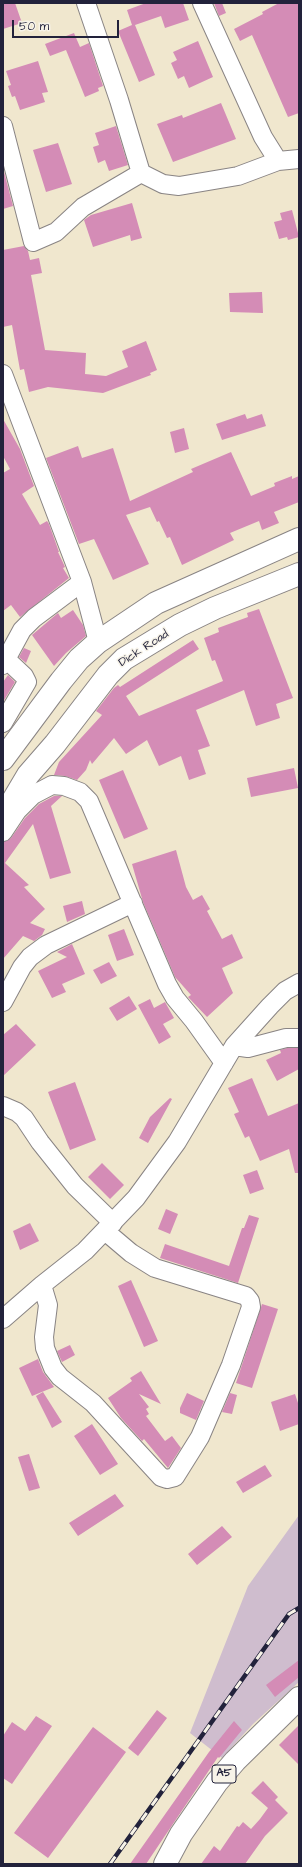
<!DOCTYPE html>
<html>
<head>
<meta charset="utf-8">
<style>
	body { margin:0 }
	#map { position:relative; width:302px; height:1867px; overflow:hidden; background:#f0e7ce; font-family:"Architects Daughter",sans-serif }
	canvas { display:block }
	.frame { position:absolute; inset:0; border:4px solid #22223b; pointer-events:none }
	.scale { position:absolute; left:12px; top:20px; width:107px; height:18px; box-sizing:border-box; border:2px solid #22223b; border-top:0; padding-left:5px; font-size:12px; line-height:14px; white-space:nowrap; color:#22223b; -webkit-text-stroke:3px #f7f3e8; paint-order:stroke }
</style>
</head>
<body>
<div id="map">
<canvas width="302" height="1867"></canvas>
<div class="frame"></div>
<div class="scale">50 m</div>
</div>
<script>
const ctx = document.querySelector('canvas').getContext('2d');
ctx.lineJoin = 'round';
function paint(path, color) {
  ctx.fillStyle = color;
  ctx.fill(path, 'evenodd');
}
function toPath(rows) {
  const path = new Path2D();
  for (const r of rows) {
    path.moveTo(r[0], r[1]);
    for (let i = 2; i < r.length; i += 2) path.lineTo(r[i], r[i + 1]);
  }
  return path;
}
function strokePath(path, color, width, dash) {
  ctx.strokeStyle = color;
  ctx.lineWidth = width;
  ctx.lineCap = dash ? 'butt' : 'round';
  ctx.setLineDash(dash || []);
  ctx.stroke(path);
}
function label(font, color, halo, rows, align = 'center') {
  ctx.font = font + ' "Architects Daughter",sans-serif';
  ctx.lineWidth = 3;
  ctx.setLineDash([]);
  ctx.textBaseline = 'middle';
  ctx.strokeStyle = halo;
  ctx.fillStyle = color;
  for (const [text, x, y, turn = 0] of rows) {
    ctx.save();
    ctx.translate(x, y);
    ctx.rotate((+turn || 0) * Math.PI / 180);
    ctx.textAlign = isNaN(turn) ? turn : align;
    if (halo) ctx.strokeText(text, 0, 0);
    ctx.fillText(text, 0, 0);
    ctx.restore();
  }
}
paint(toPath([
	[299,1515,299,1682,253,1724,222,1758,190,1733,248,1586]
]), '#cfbdce');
paint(toPath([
	[3,3,15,3,22,23,3,29],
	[146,3,183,3,189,20,165,28,161,16,135,25,155,75,139,82,118,31,132,25,127,10],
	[214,3,222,3,226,13,219,16],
	[279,3,299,3,299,113,288,117,252,35,240,41,234,29,263,14,262,12],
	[74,33,80,47,89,43,103,86,98,88,99,91,85,97,66,50,50,56,45,44],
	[198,41,213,77,189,88,184,76,178,79,171,63,177,60,173,52],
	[38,61,48,92,42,93,45,102,20,110,15,96,12,97,8,86,11,85,6,71],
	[221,103,236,139,173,162,157,124,182,115,183,118],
	[116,126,128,165,109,171,105,160,98,163,93,147,99,145,95,133],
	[58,143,72,184,46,192,33,150],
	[3,168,13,206,3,209],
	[132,203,142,238,131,241,130,235,93,247,84,220,91,215],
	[292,210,299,237,288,240,287,237,279,239,274,222,282,220,280,213],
	[24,246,28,251,30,260,39,258,42,273,31,275,45,350,86,353,85,374,106,376,128,367,122,351,146,341,157,370,150,373,151,375,103,393,48,387,29,392,24,369,20,370,12,325,3,327,3,250],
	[262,292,263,313,230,312,229,293],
	[245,414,247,419,262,414,266,426,222,440,216,424],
	[3,419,20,449,34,486,22,494,40,525,47,521,49,524,59,552,58,552,65,567,63,568,69,578,20,617,11,605,3,611,3,473,10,469,3,456],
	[184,428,189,449,175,453,170,432],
	[78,446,82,458,113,448,130,501,193,472,191,469,231,452,251,496,275,486,274,483,292,476,292,479,299,476,299,502,274,512,279,523,262,530,259,521,230,533,234,540,182,565,170,537,167,538,159,521,157,522,150,507,126,515,149,564,113,580,94,539,79,544,46,458],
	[259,609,293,698,276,704,280,718,256,726,244,690,196,710,210,746,198,750,206,774,189,780,181,756,159,766,147,740,126,754,114,738,92,764,90,760,86,770,77,780,65,776,54,775,59,762,102,715,96,711,114,688,118,685,120,687,193,640,199,649,126,696,139,716,223,681,215,660,212,661,204,638,219,632,218,628,248,617,247,613],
	[73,610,83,625,86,636,66,653,54,666,32,635,58,613,61,618],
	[24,648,31,651,26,663,19,657],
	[8,675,15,682,3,702,3,682],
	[294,768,298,788,251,797,247,778],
	[123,770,148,829,124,839,99,780],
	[54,796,62,796,51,806,71,873,50,879,33,824,5,863,29,885,24,887,45,909,30,923,45,929,42,935,34,941,23,936,3,959,3,842,11,838,25,818,39,804],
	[176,850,186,887,193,900,202,895,210,909,207,911,222,939,232,934,243,958,222,968,233,993,207,1017,188,997,191,995,175,977,143,902,132,864],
	[82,901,85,914,67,922,63,906],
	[124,929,134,955,117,961,108,935],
	[72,944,85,974,62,984,66,992,52,998,38,971,67,957,57,952],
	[109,962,117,976,101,984,93,970],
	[129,996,137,1009,117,1021,109,1008],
	[150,999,154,1008,165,1002,174,1018,163,1024,171,1037,159,1044,138,1005],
	[16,1024,36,1045,3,1076,3,1035],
	[287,1048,299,1048,299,1069,277,1081,266,1060,281,1053,280,1050],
	[252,1078,268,1116,299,1103,299,1173,295,1173,289,1149,260,1161,249,1136,245,1138,234,1114,239,1112,228,1088],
	[75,1082,96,1140,70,1150,48,1092],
	[170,1098,172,1099,148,1143,139,1138,150,1117],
	[102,1163,124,1185,110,1199,88,1177],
	[257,1170,264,1189,250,1194,243,1175],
	[166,1209,178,1214,170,1234,158,1229],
	[249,1215,259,1218,238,1283,160,1258,165,1244,229,1266,242,1228,244,1228],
	[30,1223,39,1241,20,1250,13,1231],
	[131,1280,158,1341,144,1347,118,1286],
	[262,1304,278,1309,252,1388,236,1383],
	[70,1345,75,1355,62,1362,57,1351],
	[38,1359,43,1372,54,1387,32,1396,19,1368],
	[141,1371,161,1404,139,1394,149,1407,146,1409,149,1414,146,1416,165,1441,172,1436,181,1448,168,1468,144,1439,142,1441,121,1418,108,1398,132,1381,130,1378],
	[43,1392,62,1422,52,1428,36,1396],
	[187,1393,204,1401,196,1420,180,1413,180,1408],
	[230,1393,237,1395,232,1414,222,1412],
	[295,1394,299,1406,299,1424,280,1431,271,1402],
	[92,1424,118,1464,100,1475,74,1436],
	[29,1454,40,1488,29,1491,18,1457],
	[265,1465,272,1476,243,1493,236,1482],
	[115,1494,124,1506,78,1536,69,1523],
	[222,1526,232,1537,197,1565,188,1554],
	[299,1660,299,1677,275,1697,266,1685],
	[157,1710,167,1718,138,1756,128,1748],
	[36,1716,52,1726,12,1784,3,1778,3,1736,12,1722,25,1731],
	[234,1721,242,1730,219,1758,218,1757,146,1864,130,1864,209,1752],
	[299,1725,299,1765,279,1745],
	[93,1727,126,1752,48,1858,14,1833],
	[263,1781,278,1797,275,1800,288,1813,265,1836,245,1864,201,1864,214,1846,220,1851,237,1826,239,1827,243,1822,251,1829,260,1819,268,1808,251,1793]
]), '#d48cb6');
const minor = toPath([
	[86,3,119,100,141,173],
	[202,3,263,137,278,161],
	[3,126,33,242,56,232,83,207,141,173,163,184,179,186,238,176,278,161,299,159],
	[3,374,82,582,98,642],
	[3,665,22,630,34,618,82,582],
	[3,723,27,682,24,676,6,659],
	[3,832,17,811,33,795,52,785,64,786,80,792,89,801,167,984,175,998,194,1021,224,1063],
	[3,1002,22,967,30,957,46,945,133,903],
	[234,1046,248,1048,286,1038,299,1038],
	[3,1106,17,1112,24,1118,40,1142,75,1186,113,1223],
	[42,1285,48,1305,44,1337,45,1348,53,1368,60,1377,93,1403,161,1477,167,1479,175,1477,200,1437,231,1365,251,1307,250,1301,246,1296,155,1268,131,1253,105,1231],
	[3,1319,42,1285,85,1251,136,1198,177,1142,234,1046,270,1006,285,991,299,983]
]);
const major = toPath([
	[3,759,61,681,79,659,98,642,156,603,299,539],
	[3,817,28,775,55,744,108,675,124,659,180,625,215,608,299,574]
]);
const highway = toPath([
	[165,1864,181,1834,217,1782,235,1761,299,1698]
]);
strokePath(minor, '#898484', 20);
strokePath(major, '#898484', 24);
strokePath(highway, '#898484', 24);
strokePath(minor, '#fff', 18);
strokePath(major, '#fff', 22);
strokePath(highway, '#fff', 22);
const rail = toPath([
	[110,1864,289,1614,299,1608]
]);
strokePath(rail, '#22223b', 4.5);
strokePath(rail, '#f7f3e8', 3, [9]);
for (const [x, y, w] of [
	[224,1774,24]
]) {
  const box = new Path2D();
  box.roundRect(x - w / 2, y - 9, w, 18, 3);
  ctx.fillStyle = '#f7f3e8';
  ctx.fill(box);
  strokePath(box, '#22223b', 1);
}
label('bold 11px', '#22223b', null, [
	["A5",224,1774]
]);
label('12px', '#22223b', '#f7f3e8', [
	["Dick Road",144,649,-33]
]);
</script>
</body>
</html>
